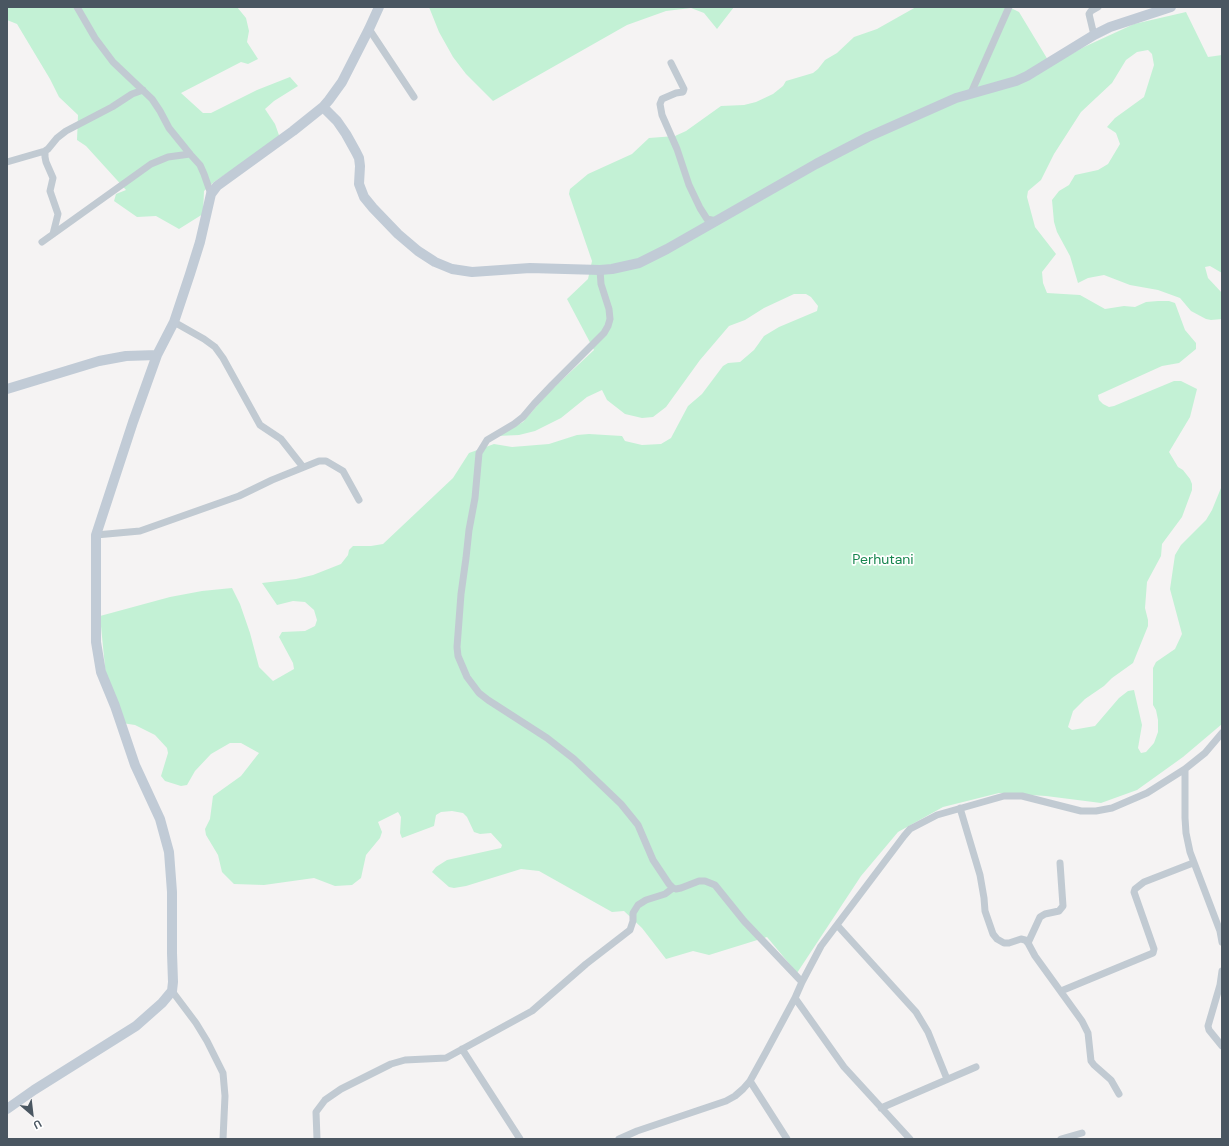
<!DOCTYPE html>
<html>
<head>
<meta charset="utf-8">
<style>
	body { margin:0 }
	#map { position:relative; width:1229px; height:1146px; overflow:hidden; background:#f5f3f3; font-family:"DM Sans",sans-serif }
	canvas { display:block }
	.frame { position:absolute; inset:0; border:8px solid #4a5661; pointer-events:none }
	.north { position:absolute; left:12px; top:1094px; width:40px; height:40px; -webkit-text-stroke:3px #fff; paint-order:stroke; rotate:152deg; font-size:11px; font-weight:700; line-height:16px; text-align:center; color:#4a5661 }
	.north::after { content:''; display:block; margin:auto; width:14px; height:18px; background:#4a5661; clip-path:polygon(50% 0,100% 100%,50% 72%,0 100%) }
</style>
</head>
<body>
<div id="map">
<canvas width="1229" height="1146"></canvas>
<div class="frame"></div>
<div class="north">U</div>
</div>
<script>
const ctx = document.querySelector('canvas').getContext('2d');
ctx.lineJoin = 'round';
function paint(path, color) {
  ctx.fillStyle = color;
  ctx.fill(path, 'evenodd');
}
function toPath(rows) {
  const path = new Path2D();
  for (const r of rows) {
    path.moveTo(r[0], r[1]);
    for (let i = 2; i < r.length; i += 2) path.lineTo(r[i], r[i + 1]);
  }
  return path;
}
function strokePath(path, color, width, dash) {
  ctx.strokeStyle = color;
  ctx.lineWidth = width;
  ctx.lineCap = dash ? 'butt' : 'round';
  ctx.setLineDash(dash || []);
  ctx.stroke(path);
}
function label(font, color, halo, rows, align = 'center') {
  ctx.font = font + ' "DM Sans",sans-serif';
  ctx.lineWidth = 3.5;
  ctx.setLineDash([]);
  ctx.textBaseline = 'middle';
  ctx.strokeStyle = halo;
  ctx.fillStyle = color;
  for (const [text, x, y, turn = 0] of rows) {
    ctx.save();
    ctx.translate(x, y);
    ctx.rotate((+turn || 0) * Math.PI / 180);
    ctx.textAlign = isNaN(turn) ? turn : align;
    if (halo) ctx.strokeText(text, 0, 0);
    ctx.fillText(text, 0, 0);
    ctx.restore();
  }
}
paint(toPath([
	[7,7,237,7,246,18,249,31,247,42,258,59,248,64,241,62,181,93,203,113,211,113,257,90,290,77,298,86,274,101,265,109,275,124,280,138,214,182,204,191,203,214,179,229,156,216,137,217,114,201,116,194,126,190,86,146,77,140,78,115,59,97,50,79,17,24,7,20],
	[429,7,734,7,717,29,704,13,691,8,666,11,627,25,493,101,466,74,453,57,439,32],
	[916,7,1009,7,1019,12,1051,65,1084,47,1134,24,1186,12,1208,57,1222,55,1222,273,1210,266,1205,267,1208,278,1222,293,1222,319,1211,320,1206,319,1191,311,1180,298,1158,290,1130,285,1104,275,1088,278,1078,283,1070,256,1057,232,1054,222,1052,200,1059,191,1069,185,1075,175,1098,170,1108,164,1120,144,1116,133,1107,127,1115,118,1144,97,1154,65,1152,54,1148,50,1137,52,1126,60,1112,83,1081,112,1054,154,1041,180,1028,191,1027,197,1035,227,1056,254,1042,272,1043,283,1047,293,1080,295,1105,309,1124,306,1135,307,1146,302,1158,301,1169,301,1175,303,1185,330,1196,343,1196,349,1179,363,1162,366,1098,395,1099,400,1103,404,1109,407,1114,406,1174,381,1181,381,1197,389,1190,417,1169,452,1178,467,1183,470,1190,479,1192,484,1192,490,1182,517,1162,544,1161,556,1147,582,1145,608,1148,620,1148,626,1133,663,1112,678,1104,686,1085,699,1073,711,1068,727,1072,730,1095,726,1119,698,1128,691,1134,690,1142,725,1138,748,1141,753,1146,752,1154,743,1158,732,1158,720,1156,710,1153,705,1153,668,1156,662,1175,649,1182,634,1170,589,1175,555,1181,545,1206,520,1212,510,1221,488,1222,482,1222,724,1183,757,1137,790,1101,803,1046,796,999,793,943,807,898,832,861,876,797,973,767,937,709,955,693,951,666,959,642,928,624,911,612,912,539,871,521,869,466,886,454,888,449,887,432,872,436,867,447,860,501,848,502,845,491,833,480,834,474,832,467,817,463,813,452,811,441,812,436,815,434,826,402,838,400,833,401,817,398,812,378,822,382,832,380,838,366,855,361,878,352,885,335,886,314,878,264,885,234,884,222,872,218,855,206,835,205,829,210,819,213,796,241,776,259,753,241,743,230,743,211,754,195,771,187,785,181,786,165,781,161,776,168,753,167,748,155,735,135,725,122,723,106,677,100,616,170,597,202,591,232,588,240,604,250,633,259,667,273,681,294,669,293,663,279,637,282,632,305,631,315,626,317,620,314,610,305,602,293,601,277,605,262,583,296,579,313,575,341,564,348,555,349,550,353,546,371,546,383,544,453,478,469,453,494,444,512,447,549,444,577,435,589,434,622,436,625,441,642,445,661,444,671,438,688,406,702,394,723,366,728,363,740,362,754,350,764,336,779,327,817,311,818,306,811,297,806,294,794,294,764,308,745,320,729,326,700,360,666,407,653,417,642,418,625,414,607,400,602,390,587,397,561,418,535,431,519,435,497,436,523,422,549,392,594,350,567,299,588,279,592,261,569,194,570,189,588,174,632,154,649,138,675,136,686,131,721,106,744,105,756,102,773,94,783,86,786,81,813,73,818,69,825,60,837,53,854,37,877,29]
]), '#c3f1d5');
strokePath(toPath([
	[77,7,95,38,113,62,152,99,160,111,169,128,190,154,200,165,204,174,211,194],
	[369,29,414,97],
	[1094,35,1089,14,1091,11,1098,7],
	[671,63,684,89,683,92,676,93,662,99,660,104,662,115,677,149,689,185,700,208,707,219,716,221],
	[971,93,1009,7],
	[45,151,45,157,46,162,53,178,50,191,58,214,53,234],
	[7,162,45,151,48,149,57,138,66,131,112,107,132,94,143,90],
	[42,242,151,164,168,157,190,154],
	[600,270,601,284,609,309,610,319,608,326,604,333,552,385,534,404,523,417,514,424,487,440,479,453,475,498,469,530,466,558,461,594,457,647,458,656,467,677,479,693,488,700,547,738,574,759,621,804,638,825,653,860,669,884,673,888,676,889,681,888,699,881,705,881,715,885,744,921,802,982],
	[174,322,204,339,215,347,223,358,260,425,281,439,303,467],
	[96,535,140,531,239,496,272,480,319,461,326,461,343,471,359,500],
	[1185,769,1185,818,1186,833,1190,852,1220,931,1222,942],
	[960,808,980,875,984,898,985,911,993,934,997,939,1004,943,1009,943,1021,939,1025,940,1028,943,1035,956,1082,1021,1088,1033,1091,1061,1094,1065,1111,1080,1119,1094],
	[837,925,916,1012,928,1032,947,1079],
	[1028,943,1040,917,1045,914,1059,911,1063,906,1060,863],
	[1222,971,1220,985,1208,1026,1209,1030,1222,1046],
	[172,991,196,1023,207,1041,223,1073,225,1096,223,1139],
	[1061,991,1153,953,1154,949,1134,892,1135,889,1144,882,1193,863],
	[795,998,844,1067,910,1139],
	[462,1049,520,1139],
	[750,1081,787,1139],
	[881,1108,976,1067],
	[317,1139,316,1112,325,1100,341,1089,391,1064,405,1060,446,1058,532,1011,586,964,630,930,633,921,633,913,638,905,646,900,665,894,673,888],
	[619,1139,637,1131,726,1101,735,1096,743,1089,750,1081,766,1052,795,998,802,982,821,946,904,836,910,829,937,815,1004,796,1022,796,1081,811,1096,811,1112,808,1147,793,1185,769,1205,753,1222,733],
	[1061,1139,1082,1133]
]), '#c1cad2', 7);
strokePath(toPath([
	[323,107,337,121,346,134,356,152,359,158,360,166,359,184,364,197,373,208,398,234,418,251,435,262,452,269,472,272,530,268,600,270,612,269,639,263,667,249,816,164,868,137,956,98,1016,81,1027,76,1094,35,1110,27,1171,7],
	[7,389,99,361,126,356,157,355],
	[7,1109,34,1090,136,1026,162,1003,172,991,173,982,172,953,172,892,169,852,160,819,135,765,115,706,101,672,96,642,96,535,133,422,157,355,174,322,190,274,200,242,211,194,217,186,293,131,323,107,329,100,342,82,369,29,379,7]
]), '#c1cbd6', 10);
label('14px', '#17864f', '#fff', [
	["Perhutani",883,560]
]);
</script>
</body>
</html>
